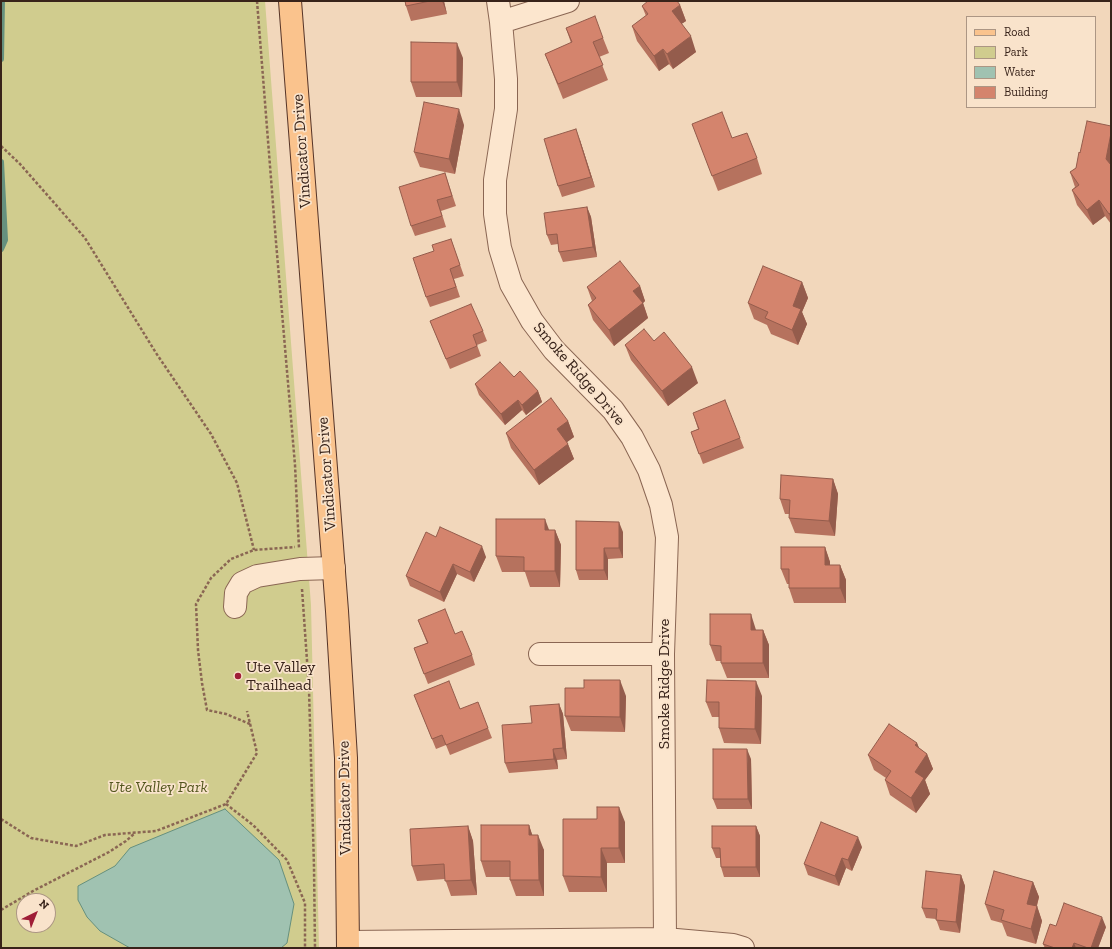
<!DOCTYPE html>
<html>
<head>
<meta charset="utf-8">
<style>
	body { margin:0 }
	#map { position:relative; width:1112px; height:949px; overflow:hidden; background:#f2d7bb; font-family:"Zilla Slab",serif }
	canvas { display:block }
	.frame { position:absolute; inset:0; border:2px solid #38231a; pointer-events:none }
	.legend { position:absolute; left:966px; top:16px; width:130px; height:92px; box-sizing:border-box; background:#f9e3cb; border:1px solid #ac9684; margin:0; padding:5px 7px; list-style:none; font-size:12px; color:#38231a }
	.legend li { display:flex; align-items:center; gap:8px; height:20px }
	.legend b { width:20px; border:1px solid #ac9684 }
	.north { position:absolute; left:16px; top:893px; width:40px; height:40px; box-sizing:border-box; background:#f9e3cb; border:1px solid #ac9684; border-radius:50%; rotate:43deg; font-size:11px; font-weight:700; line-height:16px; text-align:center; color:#38231a }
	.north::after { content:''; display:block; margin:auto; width:14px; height:18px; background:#9f1e37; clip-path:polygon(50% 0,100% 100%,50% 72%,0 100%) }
</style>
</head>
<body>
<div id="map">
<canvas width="1112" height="949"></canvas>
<div class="frame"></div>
<ul class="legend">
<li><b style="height:5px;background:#fac38d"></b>Road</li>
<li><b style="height:11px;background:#d0cc8e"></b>Park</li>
<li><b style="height:11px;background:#a0c2b1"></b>Water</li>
<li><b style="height:11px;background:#d4846d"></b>Building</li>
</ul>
<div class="north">N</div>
</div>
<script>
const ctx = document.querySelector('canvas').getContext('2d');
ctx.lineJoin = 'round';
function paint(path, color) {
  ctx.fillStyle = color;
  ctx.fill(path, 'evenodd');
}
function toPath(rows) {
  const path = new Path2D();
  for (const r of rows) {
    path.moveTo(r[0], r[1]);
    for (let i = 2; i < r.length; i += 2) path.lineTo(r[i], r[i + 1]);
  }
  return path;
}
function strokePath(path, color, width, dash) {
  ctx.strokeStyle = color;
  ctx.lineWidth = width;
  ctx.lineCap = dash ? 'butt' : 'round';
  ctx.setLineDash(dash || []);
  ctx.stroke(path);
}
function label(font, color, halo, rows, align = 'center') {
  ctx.font = font + ' "Zilla Slab",serif';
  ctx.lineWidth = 3.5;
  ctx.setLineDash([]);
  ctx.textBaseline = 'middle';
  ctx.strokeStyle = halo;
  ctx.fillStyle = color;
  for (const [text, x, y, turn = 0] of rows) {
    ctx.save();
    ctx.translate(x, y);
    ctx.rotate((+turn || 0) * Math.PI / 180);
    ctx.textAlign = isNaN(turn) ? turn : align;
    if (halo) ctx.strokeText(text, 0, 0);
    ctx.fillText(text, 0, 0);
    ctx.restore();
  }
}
paint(toPath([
	[1,1,265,1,311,605,319,948,1,948],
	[24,901,48,901,48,925,24,925]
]), '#d0cc8e');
const water = toPath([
	[225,809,279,860,294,904,287,943,281,948,130,948,100,931,87,917,78,900,78,886,115,866,130,848,225,809]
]);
paint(water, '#a0c2b1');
strokePath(water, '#66907e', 1);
strokePath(toPath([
	[1,59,2,1],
	[1,249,5,240,1,162]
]), '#66907e', 6);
const minor = toPath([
	[498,1,501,22,506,79,506,109,495,180,495,214,500,248,511,284,532,321,554,350,613,410,632,437,649,470,661,505,667,537,663,654,665,939],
	[501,22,568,1],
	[235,607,236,593,242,583,257,576,300,569,334,568],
	[540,654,663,654],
	[348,942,665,939,733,945,743,948]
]);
const major = toPath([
	[290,1,337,611,346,758,348,948]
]);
strokePath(minor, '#8a6653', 24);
strokePath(major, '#573528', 24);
strokePath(toPath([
	[257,1,276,242,295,465,299,548],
	[1,146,20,164,85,238,156,353,211,434,237,483,254,550],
	[302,589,309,689,314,867,315,948],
	[250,724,226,714,207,710,202,683,198,650,196,604,211,578,231,559,254,550,295,547],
	[226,804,253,825,287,860,305,903,305,948],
	[1,819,31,838,76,846,105,835,156,831,226,804,257,753,247,711],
	[1,910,33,891,109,852,126,841,135,833]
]), '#8a6653', 2.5, [3, 2]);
strokePath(minor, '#fce6ce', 22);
strokePath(major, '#fac38d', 22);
paint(toPath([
	[405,1,448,1,444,2,447,14,411,21,406,6],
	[680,5,686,21,681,24,696,52,673,69,669,64,659,71,637,41,632,26,646,16,642,6],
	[566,28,603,38,609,53,599,57,608,80,563,99,545,54,571,43],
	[463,58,462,97,416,97,411,82],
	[692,124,732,138,757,158,762,174,718,191],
	[464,125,455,174,420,167,414,152],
	[1111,126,1111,224,1105,216,1093,225,1077,205,1072,190,1075,187,1070,172,1076,168,1080,153],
	[580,140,595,187,562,197,558,186],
	[445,173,456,206,441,211,446,227,415,236,411,226],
	[587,207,591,217,597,257,563,262,559,252,558,244,551,245,547,235],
	[451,239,464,276,454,279,460,297,430,307,426,297,434,251],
	[802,282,808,298,802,312,807,324,798,345,771,334,767,325,754,319,748,303],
	[640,286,645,301,643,303,648,318,614,346,593,320,588,305,592,301,587,287],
	[430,321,483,331,487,341,477,345,481,356,450,369],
	[654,341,698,383,668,406,631,360,625,345],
	[514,377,538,391,542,402,526,415,522,410,505,425,479,395,475,384],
	[693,413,740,438,744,448,703,464,691,432,698,429],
	[568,421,574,437,567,442,574,459,539,485,511,448,506,433],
	[833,479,838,494,835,536,795,533,789,518,789,514,785,514,780,499],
	[549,530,555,530,561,545,560,587,530,587,525,572,502,572,496,556],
	[623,532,623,558,608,559,608,580,579,580,576,570],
	[436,537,486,557,474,582,457,574,444,602,410,586,406,576],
	[825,547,830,562,830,565,840,565,846,580,846,603,794,603,789,588,789,584,787,584,781,569],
	[418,620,455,634,472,655,475,665,428,684,414,648,427,643],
	[756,630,763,630,769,645,769,678,727,678,721,663,721,661,716,661,710,645],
	[414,695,460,709,488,728,492,738,450,755,446,745,436,749],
	[626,696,625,732,571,731,565,716],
	[762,696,761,744,724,743,719,728,719,717,712,717,706,702],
	[559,704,563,714,567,759,557,760,558,769,509,773,505,763,532,723],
	[917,743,919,748,927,754,933,769,925,780,930,794,916,813,890,795,885,780,886,778,874,770,868,755],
	[751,759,752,809,717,809,713,799],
	[625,822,625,863,607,863,607,892,569,892,563,876],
	[529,825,532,835,544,850,544,896,516,896,510,880,510,877,486,877,481,861],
	[468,826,473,841,477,895,451,896,445,879,417,881,412,866],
	[756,826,760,836,760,877,724,877,721,867,720,858,716,858,712,848],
	[862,847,852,871,846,868,839,886,808,875,804,864],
	[961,875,965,886,960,933,940,930,936,919,926,918,922,908],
	[1033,882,1039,897,1037,906,1042,921,1036,944,1007,936,1002,923,991,920,985,904],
	[1056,926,1106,927,1098,948,1045,948,1043,944]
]), '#b6725e');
paint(toPath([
	[442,1,444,1,447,14],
	[680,5,686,21,677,27,672,11],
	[691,36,696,52,673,69,667,54],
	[457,43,463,58,462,97,457,82],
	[663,49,669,64,659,71,654,56],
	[459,109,464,125,455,174,449,159],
	[576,129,580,140,595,187,591,177],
	[1111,133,1111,172,1106,159],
	[1099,200,1105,216,1093,225,1087,210],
	[587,207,591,217,597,257,593,247],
	[1111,212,1111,219,1109,214],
	[802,282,808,298,802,312,807,324,798,345,792,330,793,306],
	[640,286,645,301,643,303,648,318,614,346,609,330,633,291],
	[692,367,698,383,668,406,662,391],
	[538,391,542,402,526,415,522,405],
	[518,400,522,410,505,425,501,414],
	[568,421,574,437,563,445,557,429],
	[568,444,574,459,539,485,534,470],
	[833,479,838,494,835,536,829,521],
	[545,519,551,535,545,530],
	[619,522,623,532,623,558,619,548],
	[555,530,561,545,560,587,555,571],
	[482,546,486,557,474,582,470,572],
	[825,547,830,562,830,580,825,565],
	[604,548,608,559,608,580,604,570],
	[453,564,457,574,444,602,440,592],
	[840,565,846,580,846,603,840,588],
	[751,614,756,630,756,645,751,630],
	[763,630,769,645,769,678,763,663],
	[620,680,626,696,625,732,620,717],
	[756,681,762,696,761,744,755,729],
	[559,704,563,714,567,759,563,748],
	[917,743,923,758,915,745],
	[553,749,557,760,558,769,554,759],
	[747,749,751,759,752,809,748,799],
	[927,754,933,769,925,780,930,794,916,813,911,798,915,772],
	[619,807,625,822,625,863,619,848],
	[529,825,534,840,529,835],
	[468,826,473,841,477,895,471,880],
	[756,826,760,836,760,877,756,867],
	[538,835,544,850,544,896,539,880],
	[858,837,862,847,852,871,848,860],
	[601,848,607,863,607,892,601,877],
	[842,858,846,868,839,886,835,876],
	[961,875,965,886,960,933,956,922],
	[1033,882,1039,897,1033,919,1027,904],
	[1037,906,1042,921,1036,944,1031,929],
	[1102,917,1106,927,1098,948,1091,948],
	[1074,943,1076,948,1072,948]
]), '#945c4c');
const building = toPath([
	[405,1,430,1,406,6,405,1],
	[648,1,677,1,680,5,672,11,691,36,667,54,663,49,654,56,632,26,648,14,642,6,648,1],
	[595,16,603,38,593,42,603,65,558,84,545,54,572,42,566,28,595,16],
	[411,42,457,43,457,82,411,82,411,42],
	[424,102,459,109,449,159,414,152,424,102],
	[722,112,732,138,747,133,757,158,712,176,692,124,722,112],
	[1087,121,1111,126,1111,133,1106,159,1111,165,1111,212,1109,214,1099,200,1087,210,1072,190,1079,185,1070,172,1076,168,1079,152,1080,153,1087,121],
	[576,129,591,177,558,186,544,139,576,129],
	[445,173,452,196,437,200,442,216,411,226,399,187,445,173],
	[587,207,593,247,559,252,557,234,547,235,544,213,587,207],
	[451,239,460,265,450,269,456,287,426,297,413,258,434,251,432,245,451,239],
	[620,261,640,286,633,291,643,303,609,330,588,305,596,298,587,287,620,261],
	[763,266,802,282,793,306,801,309,792,330,765,318,768,312,748,303,763,266],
	[471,304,483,331,473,335,477,346,446,359,430,321,471,304],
	[644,329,654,341,664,332,692,367,662,391,625,345,644,329],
	[500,362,514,377,520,371,538,391,522,405,518,400,501,414,475,384,500,362],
	[551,398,568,421,557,429,568,444,534,470,506,433,551,398],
	[725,400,740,438,699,454,691,432,699,429,693,413,725,400],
	[781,475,833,479,829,521,789,518,790,500,780,499,781,475],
	[496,519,545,519,545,530,555,530,555,571,524,571,524,557,496,556,496,519],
	[576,521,619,522,619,548,604,548,604,570,576,570,576,521],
	[440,527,482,546,470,572,453,564,440,592,406,576,426,532,436,537,440,527],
	[781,547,825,547,825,565,840,565,840,588,789,588,789,569,781,569,781,547],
	[445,609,455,634,462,631,472,655,424,674,414,648,428,643,418,620,445,609],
	[710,614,751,614,751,630,763,630,763,663,721,663,721,646,710,645,710,614],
	[584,680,620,680,620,717,565,716,565,688,584,688,584,680],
	[707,680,756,681,755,729,719,728,719,702,706,702,707,680],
	[449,681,460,709,478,702,488,728,446,745,442,735,432,739,414,695,449,681],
	[559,704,563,748,553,749,554,759,505,763,502,725,532,723,530,706,559,704],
	[889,724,917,743,915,745,927,754,915,772,924,778,911,798,885,780,891,771,868,755,889,724],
	[713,749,747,749,748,799,713,799,713,749],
	[597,807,619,807,619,848,601,848,601,877,563,876,563,819,597,819,597,807],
	[821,822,858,837,848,860,842,858,835,876,804,864,821,822],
	[481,825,529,825,529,835,538,835,539,880,510,880,510,861,481,861,481,825],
	[468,826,471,880,445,881,444,864,412,866,410,829,468,826],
	[712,826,756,826,756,867,721,867,720,848,712,848,712,826],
	[926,871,961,875,956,922,936,920,937,909,922,908,926,871],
	[994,871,1033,882,1027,904,1037,906,1031,929,1001,920,1004,910,985,904,994,871],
	[1064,903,1102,917,1091,948,1088,948,1074,943,1072,948,1055,948,1043,944,1050,924,1056,926,1064,903]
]);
paint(building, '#d4846d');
strokePath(building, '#945c4c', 1);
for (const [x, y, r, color] of [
	[238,676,4,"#9f1e37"]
]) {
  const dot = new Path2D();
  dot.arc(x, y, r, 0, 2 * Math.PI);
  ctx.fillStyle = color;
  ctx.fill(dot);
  strokePath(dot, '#f9e3cb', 1.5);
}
label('16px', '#38231a', '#f9e3cb', [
	["Vindicator Drive",302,151,-94],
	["Smoke Ridge Drive",579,374,49],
	["Vindicator Drive",327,474,-94],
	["Smoke Ridge Drive",664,684,-90],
	["Vindicator Drive",345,798,-91]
]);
label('16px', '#38231a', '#f9e3cb', [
	["Ute Valley",246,667],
	["Trailhead",246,685]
], 'left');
label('italic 16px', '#53561e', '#f9e3cb', [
	["Ute Valley Park",158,787]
]);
</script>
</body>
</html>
